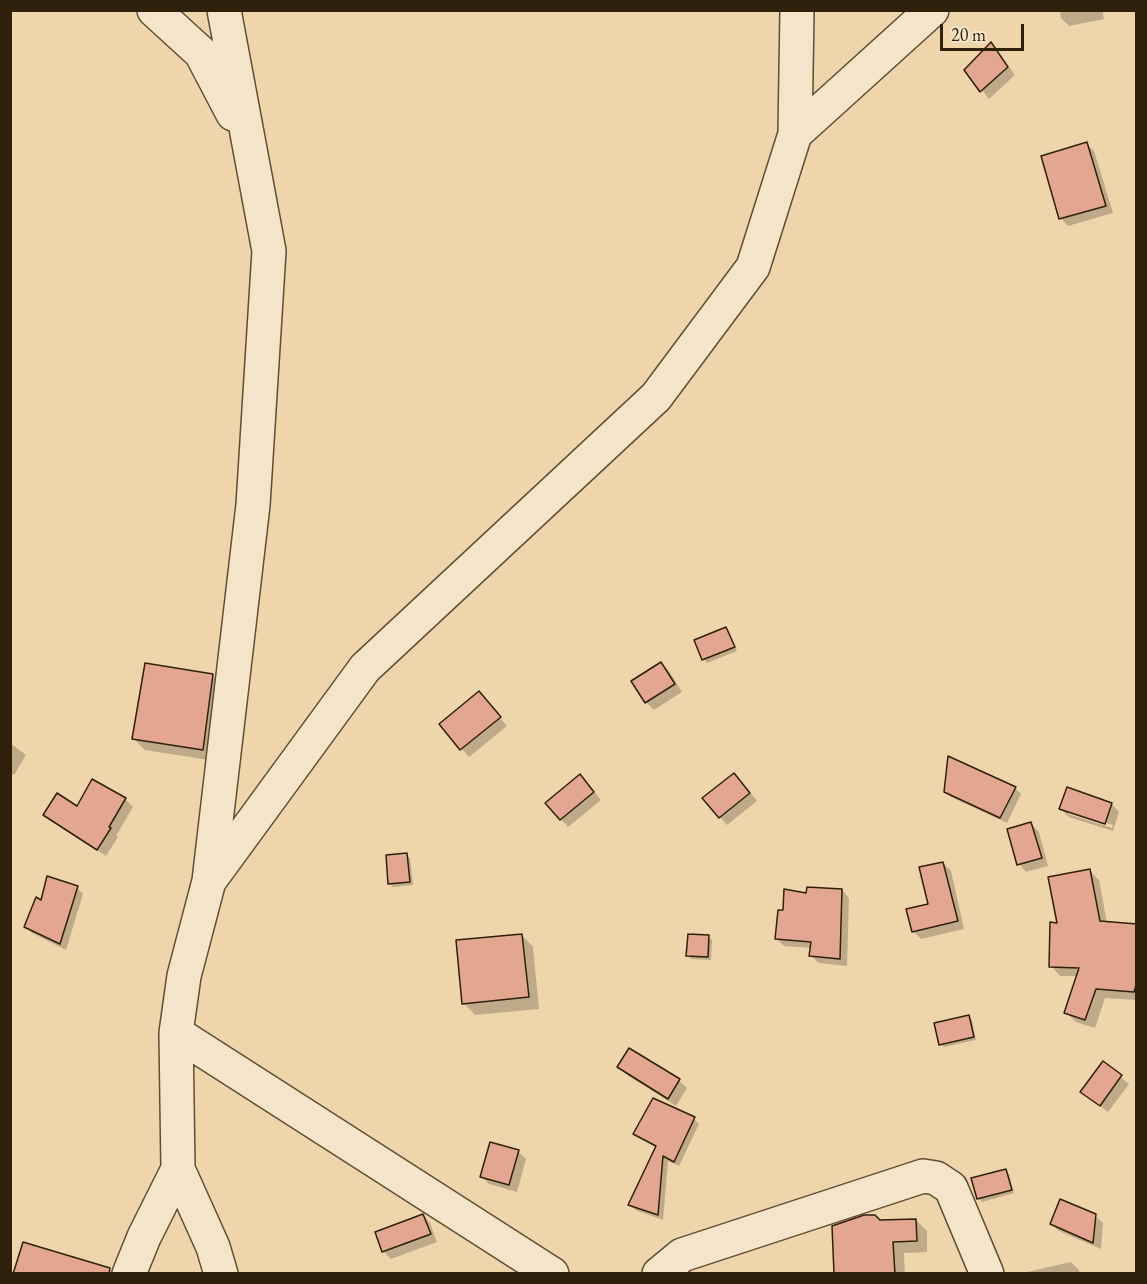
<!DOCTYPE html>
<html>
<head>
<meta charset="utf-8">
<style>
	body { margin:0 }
	#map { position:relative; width:1147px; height:1284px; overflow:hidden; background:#eed5ac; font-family:"EB Garamond",serif }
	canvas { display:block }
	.frame { position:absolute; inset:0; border:12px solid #2f200c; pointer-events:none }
	.scale { position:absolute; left:940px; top:24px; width:84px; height:27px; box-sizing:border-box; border:3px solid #2f200c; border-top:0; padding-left:8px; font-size:18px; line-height:21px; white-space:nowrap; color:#2f200c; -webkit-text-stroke:4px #f4e4c9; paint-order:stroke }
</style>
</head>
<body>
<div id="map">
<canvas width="1147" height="1284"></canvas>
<div class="frame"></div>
<div class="scale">20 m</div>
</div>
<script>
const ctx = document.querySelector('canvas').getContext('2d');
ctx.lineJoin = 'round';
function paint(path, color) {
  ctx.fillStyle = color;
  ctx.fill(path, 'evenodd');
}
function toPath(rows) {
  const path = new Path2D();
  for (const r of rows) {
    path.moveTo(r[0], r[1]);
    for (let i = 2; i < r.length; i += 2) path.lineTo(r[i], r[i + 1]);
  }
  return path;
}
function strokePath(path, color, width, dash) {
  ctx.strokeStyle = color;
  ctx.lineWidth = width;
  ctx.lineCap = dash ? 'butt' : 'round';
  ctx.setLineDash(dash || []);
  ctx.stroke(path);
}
paint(toPath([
	[1060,10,1102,10,1104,19,1069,26,1061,18],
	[991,44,1015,75,989,99,966,70],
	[1086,144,1094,151,1113,213,1068,226,1061,218],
	[726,628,729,632,737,651,707,663,704,659,696,641],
	[661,664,669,671,682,692,654,710,646,702],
	[213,676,224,688,215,761,145,750,133,738],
	[486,701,507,726,469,757,441,725],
	[10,743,26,755,14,775,10,773],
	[741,782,757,801,727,825,720,817],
	[588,784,601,800,568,827,561,819],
	[1015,788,1021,794,1007,823,951,797,945,791],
	[125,799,133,807,116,836,118,837,106,856,53,822,45,814],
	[1112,804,1119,812,1113,831,1069,817,1061,809],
	[1068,811,1113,825,1112,828,1068,814],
	[1031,824,1039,832,1048,866,1026,872,1019,864],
	[407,855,410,858,413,885,393,887,390,883],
	[943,863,951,871,964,929,921,939,913,931,929,905],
	[1089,870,1099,880,1107,923,1136,925,1136,1000,1105,998,1095,1028,1076,1022,1066,1012,1078,976,1060,976,1051,966,1059,924],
	[77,888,83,894,66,950,32,933,26,927,42,903],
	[842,890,849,898,847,966,819,963,811,956,812,948,784,946,776,938,785,912],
	[522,935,533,947,539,1009,475,1015,464,1003],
	[708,937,712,940,711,960,691,959,688,955],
	[968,1017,972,1020,976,1040,944,1047,941,1044],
	[630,1050,679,1081,687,1088,676,1106,627,1075,619,1067],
	[1103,1063,1129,1084,1108,1112,1082,1091],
	[694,1119,699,1124,679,1166,668,1161,663,1220,635,1210,630,1204,657,1148,641,1139,635,1134],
	[518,1152,526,1159,517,1192,489,1184,482,1177],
	[1006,1171,1009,1174,1014,1193,982,1202,978,1198],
	[423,1215,430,1223,437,1242,391,1259,383,1251],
	[1095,1216,1103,1223,1101,1249,1059,1231,1052,1224],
	[916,1220,927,1231,927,1252,904,1253,905,1274,835,1274,880,1222],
	[1071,1262,1079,1270,1080,1274,1018,1274]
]), '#0003');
const building = toPath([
	[991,42,1008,67,980,92,964,70,991,42],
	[1087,142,1106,206,1059,219,1041,156,1087,142],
	[726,627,735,647,702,660,694,640,726,627],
	[661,662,675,684,645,703,631,681,661,662],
	[145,663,213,674,203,750,132,739,145,663],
	[479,691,501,717,460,750,439,724,479,691],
	[948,756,1016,787,1000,818,944,792,948,756],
	[734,773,750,793,719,818,702,798,734,773],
	[580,774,594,792,560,820,545,803,580,774],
	[92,779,126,798,109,827,111,828,97,850,43,815,57,793,77,806,92,779],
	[1067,787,1112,803,1105,824,1059,809,1067,787],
	[1031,822,1042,858,1017,865,1007,829,1031,822],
	[407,853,410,882,388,884,386,855,407,853],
	[943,862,958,921,912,932,906,909,928,904,919,867,943,862],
	[1090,869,1100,921,1137,924,1137,982,1134,992,1096,989,1085,1020,1064,1013,1079,968,1049,967,1050,922,1057,923,1048,877,1090,869],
	[47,876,78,886,60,944,24,927,36,897,41,900,47,876],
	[807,887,842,889,840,959,809,956,811,942,775,939,778,910,783,910,784,889,806,893,807,887],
	[522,934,529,997,462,1004,456,940,522,934],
	[688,934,709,935,708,957,686,956,688,934],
	[969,1015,974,1037,939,1045,934,1023,969,1015],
	[629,1048,680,1079,668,1099,617,1067,629,1048],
	[1103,1061,1122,1075,1100,1106,1080,1092,1103,1061],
	[653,1098,695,1117,674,1162,663,1156,658,1215,628,1205,656,1146,633,1134,653,1098],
	[490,1142,519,1150,509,1185,480,1177,490,1142],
	[1006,1169,1012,1190,977,1199,971,1178,1006,1169],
	[1060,1199,1096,1214,1093,1243,1050,1224,1060,1199],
	[423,1214,431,1234,382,1252,375,1232,423,1214],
	[864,1215,875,1215,880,1220,916,1219,917,1241,893,1242,895,1274,834,1274,832,1226,864,1215],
	[23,1242,110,1268,109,1274,13,1274,23,1242]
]);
paint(building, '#e3a690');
strokePath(building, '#2f200c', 1.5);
const minor = toPath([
	[154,10,201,53,233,114],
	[795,134,797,10],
	[210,880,365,668,656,397,753,267,795,134,932,10],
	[176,1033,552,1274],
	[178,1169,213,1247,221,1274],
	[129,1274,144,1237,178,1169,176,1033,184,976,209,881,253,505,269,251,224,10],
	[659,1274,682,1255,923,1176,936,1178,951,1188,987,1274]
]);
strokePath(minor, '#5f4d34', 36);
strokePath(minor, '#f4e4c9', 33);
</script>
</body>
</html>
